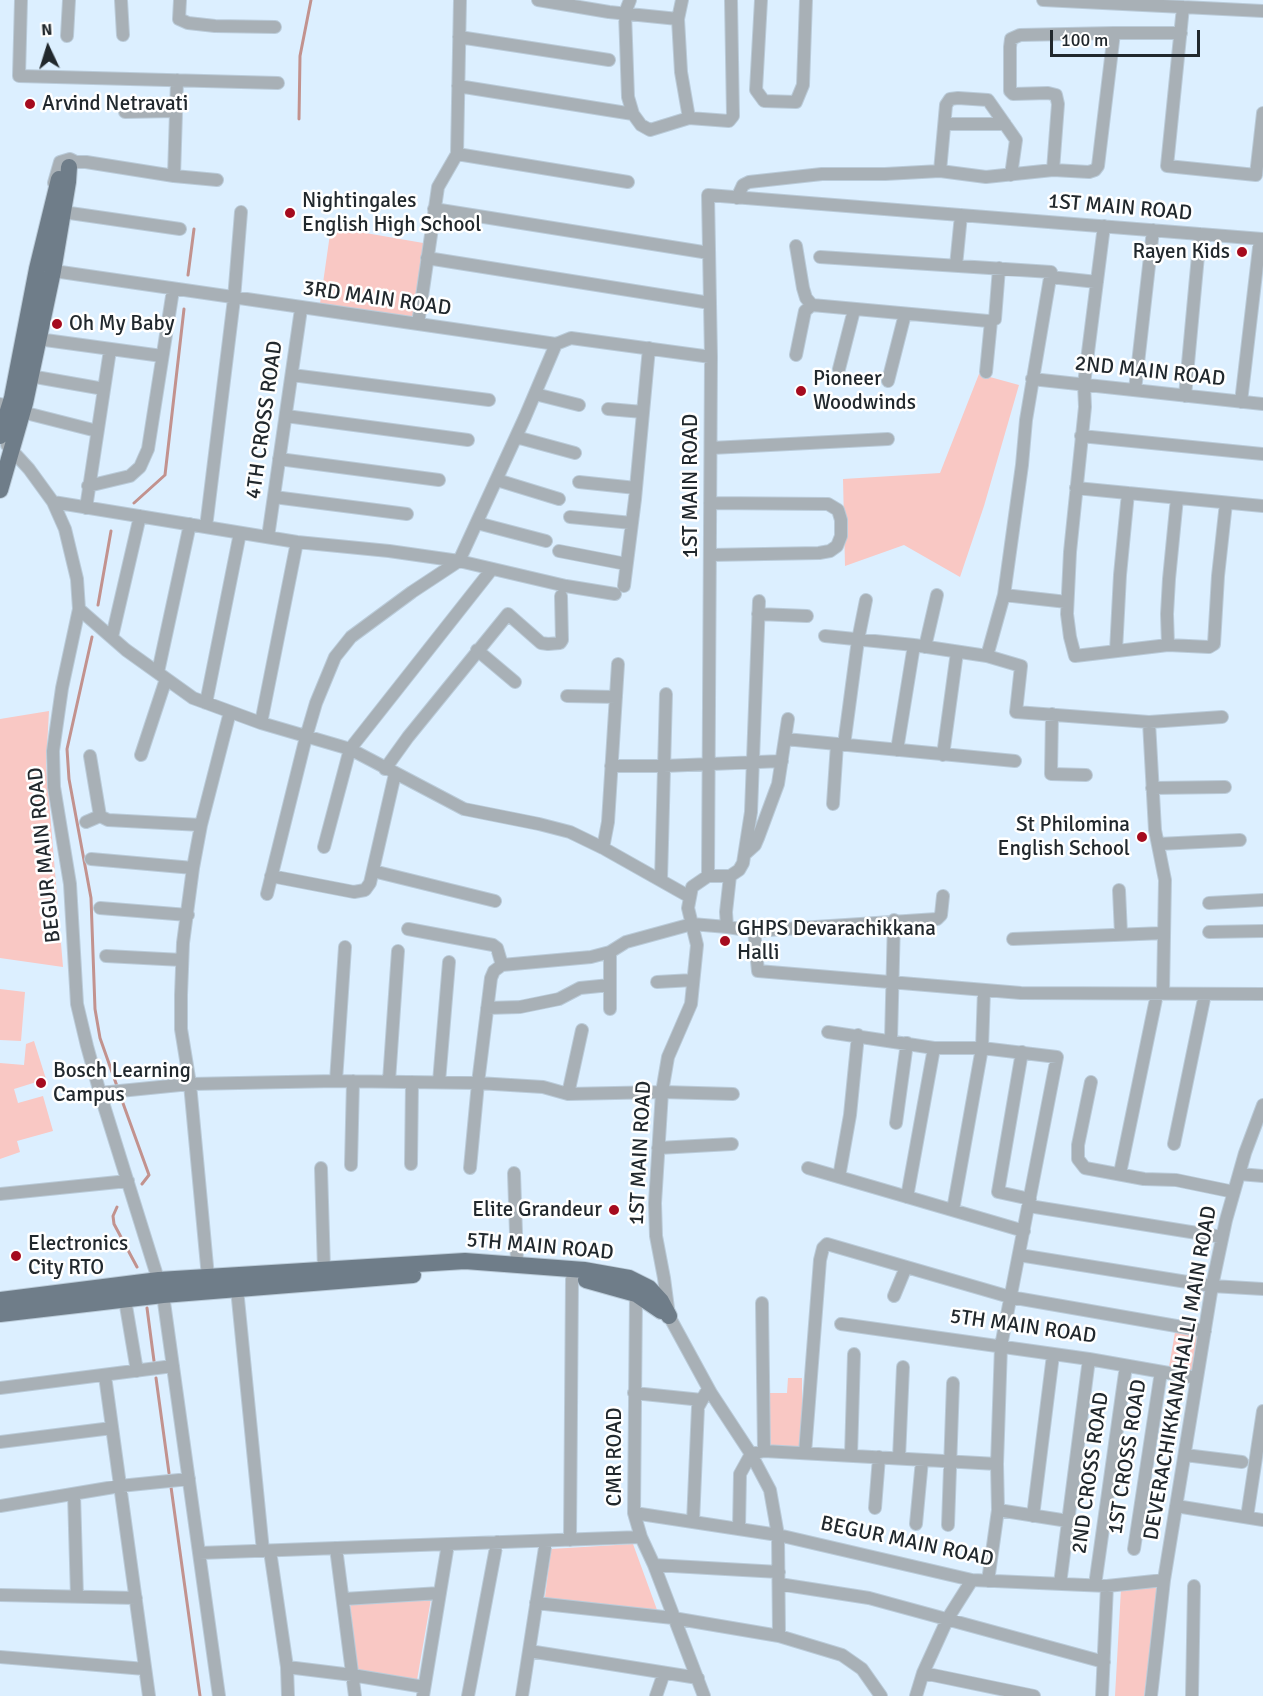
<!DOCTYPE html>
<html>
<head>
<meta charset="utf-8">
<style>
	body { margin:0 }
	#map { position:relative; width:1263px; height:1696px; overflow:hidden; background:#dcefff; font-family:Signika,sans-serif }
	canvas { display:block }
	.north { position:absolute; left:18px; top:18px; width:60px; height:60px; -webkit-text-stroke:4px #fff; paint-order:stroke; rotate:356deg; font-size:16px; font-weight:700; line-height:24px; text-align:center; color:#21282d }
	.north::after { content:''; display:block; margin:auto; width:21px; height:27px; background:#21282d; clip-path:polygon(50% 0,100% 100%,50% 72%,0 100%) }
	.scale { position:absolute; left:1050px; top:30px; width:150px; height:27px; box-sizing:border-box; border:3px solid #21282d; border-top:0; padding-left:8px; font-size:18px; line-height:21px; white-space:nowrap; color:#21282d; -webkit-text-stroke:4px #fff; paint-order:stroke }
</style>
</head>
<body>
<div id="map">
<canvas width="1263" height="1696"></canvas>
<div class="north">N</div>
<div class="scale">100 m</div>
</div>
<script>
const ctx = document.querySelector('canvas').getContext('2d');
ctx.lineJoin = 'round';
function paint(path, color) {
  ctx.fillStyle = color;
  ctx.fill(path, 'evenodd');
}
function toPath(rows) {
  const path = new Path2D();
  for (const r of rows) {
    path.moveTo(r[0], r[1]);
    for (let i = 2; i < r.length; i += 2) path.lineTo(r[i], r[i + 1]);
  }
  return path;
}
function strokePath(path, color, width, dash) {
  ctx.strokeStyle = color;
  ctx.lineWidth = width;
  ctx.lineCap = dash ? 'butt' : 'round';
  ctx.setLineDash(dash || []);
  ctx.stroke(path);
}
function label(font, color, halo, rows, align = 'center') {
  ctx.font = font + ' Signika,sans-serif';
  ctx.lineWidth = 5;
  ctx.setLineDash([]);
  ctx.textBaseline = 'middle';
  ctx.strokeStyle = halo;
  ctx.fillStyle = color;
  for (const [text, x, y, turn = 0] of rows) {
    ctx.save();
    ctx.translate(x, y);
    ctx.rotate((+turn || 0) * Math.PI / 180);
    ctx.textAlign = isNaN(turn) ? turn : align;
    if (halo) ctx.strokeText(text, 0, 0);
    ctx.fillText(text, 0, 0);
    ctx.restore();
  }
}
paint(toPath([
	[331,227,429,244,418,324,319,311],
	[979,374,1019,385,984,506,960,577,904,545,845,566,843,479,940,473],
	[49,711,46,765,63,967,0,958,0,719],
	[0,989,25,992,21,1041,0,1040],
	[34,1041,46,1079,14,1089,18,1103,43,1096,53,1131,17,1141,20,1152,0,1159,0,1063,24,1065,26,1044],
	[1175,1332,1199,1336,1192,1371,1169,1367],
	[788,1378,802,1378,802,1447,765,1447,765,1393,787,1393],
	[633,1544,660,1618,656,1623,544,1605,551,1549],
	[1159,1585,1144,1696,1115,1696,1121,1589],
	[431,1599,417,1680,357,1671,350,1603]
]), '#f9c8c4');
strokePath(toPath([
	[299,119,300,56,311,0],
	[188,275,194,229],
	[134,503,165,475,184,309],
	[98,605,111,531],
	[92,637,67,749,69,779,91,898,95,1009,100,1038,118,1089],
	[120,1095,149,1175,142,1184],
	[117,1207,113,1216,114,1224,137,1267],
	[147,1308,154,1361],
	[156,1378,169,1473],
	[171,1487,200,1696]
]), '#c2928e', 3);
const minor = toPath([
	[21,0,19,76,278,83],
	[121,0,123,35],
	[180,0,179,19,188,23,215,26,275,27],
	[538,0,609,12,678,19],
	[630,0,625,13,628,97,633,114,641,125,650,130,689,118,729,121,733,116,731,0],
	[682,0,678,19,681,72,689,118],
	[761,0,756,90,764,101,796,102,803,85,806,0],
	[1043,0,1263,11],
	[1183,7,1167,166,1256,175,1263,113],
	[1114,33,1181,33],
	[67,36,69,0],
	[459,37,609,60],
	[458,86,633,114],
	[125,112,176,111],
	[945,124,1005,124],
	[457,154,628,182],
	[69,167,76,162,86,162,174,176,177,80],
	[940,171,946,105,950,99,958,98,988,100,1016,140,1011,175],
	[174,176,217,180],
	[54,183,60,162,70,159,76,162],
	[737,198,743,185,749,182,822,174,885,174,940,171,986,177,1053,170,1089,172,1095,170,1098,166,1114,33,1020,35,1011,39,1010,47,1010,91,1013,94,1048,93,1056,95,1058,104,1053,170],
	[434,209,709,253],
	[63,212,180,229],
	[1104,226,1084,384,1085,407,1070,552,1067,614,1070,637,1075,656,1168,645],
	[796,246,803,288,806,298,812,305],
	[820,257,1051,272,1026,420,1022,465,1004,595,987,656],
	[427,258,710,303],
	[956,266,961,215],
	[47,270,556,344,571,338,711,357],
	[1050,277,1097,282],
	[418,324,438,187,457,154,460,0],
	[38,339,162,356],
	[796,355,805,311,812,305,988,321,995,319,999,268],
	[839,369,854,310],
	[986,372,991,321],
	[292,375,489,400],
	[30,376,104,389],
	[1032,379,1263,404],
	[888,381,905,314],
	[1135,390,1153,230],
	[535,394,579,405],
	[1185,396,1200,234],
	[1241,402,1260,239],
	[0,404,22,412,97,431],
	[608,409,643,412],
	[286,416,468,440],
	[1081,436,1263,454],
	[516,437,575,453],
	[7,445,29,469,53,502,65,529,77,579,79,609,62,688,53,751,54,787,70,884,77,1004,87,1046,100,1093,163,1295,219,1696],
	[711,448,888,439],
	[279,459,439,480],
	[497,480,559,499],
	[579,482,636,488],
	[88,486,130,476,140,467,148,449,173,290],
	[1076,488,1263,506],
	[274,497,407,514],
	[1177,498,1169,579,1167,614,1168,645,1209,647,1214,644,1218,576,1226,503],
	[53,502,297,542,389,551,459,561,566,586,615,594],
	[710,503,828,504,838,510,841,520,841,536,837,546,830,551,819,553,710,555],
	[86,508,110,350],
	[570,517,632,523],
	[477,523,546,541],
	[206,527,234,299,241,212],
	[268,537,301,309],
	[559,551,626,564],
	[624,586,635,499,649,348],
	[1004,595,1067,602],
	[79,609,126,650,193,698,261,723,350,749,464,809,539,824,570,832,603,848,690,897],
	[758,614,807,616],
	[825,636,914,645,987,656,1021,666,1016,712,1149,722,1222,717],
	[112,637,140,516],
	[925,647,937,595],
	[477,650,515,682],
	[1116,651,1120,575,1128,493],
	[158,672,190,524],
	[567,696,616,697],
	[206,703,240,533],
	[1052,714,1051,774,1086,775],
	[1149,722,1155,830,1165,880,1163,994],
	[261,723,297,542],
	[785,739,1015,761],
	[844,745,858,640,866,600],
	[897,750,914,645],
	[141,755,166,679],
	[943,755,957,652],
	[90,756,100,816,108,820,201,825],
	[611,766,664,766,782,761],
	[385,769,408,737,508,614,541,643,548,644,560,643,562,640,561,596],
	[1152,788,1225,787],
	[833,804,837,744],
	[86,822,100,816],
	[1158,844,1240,840],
	[324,847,350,749,492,569],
	[603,848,608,822,618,664],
	[745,854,755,845,758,838,778,784,788,719],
	[91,859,193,868],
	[373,871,495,901],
	[271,876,354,892,365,890,370,883,395,774],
	[708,876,730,876,739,870,743,863,751,812,759,601],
	[661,880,666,694],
	[1119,890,1121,934],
	[267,894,306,737,316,703,335,657,351,637,412,592,459,561,525,417,556,344],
	[1209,903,1263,900],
	[100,908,188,915],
	[727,927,726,912,730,876],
	[408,929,493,945,497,948,502,965],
	[754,931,758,971,1021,993,1263,994],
	[1209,932,1263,931],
	[1013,939,1164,933],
	[106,956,182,960],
	[657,982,693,980],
	[487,1008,520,1007,559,999,580,988,610,985],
	[610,1009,610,952],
	[828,1032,934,1048,982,1048,1057,1057,1001,1346,997,1464,998,1510,988,1581],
	[891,1040,894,920],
	[1022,1052,998,1192,1030,1199],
	[336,1081,345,947],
	[389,1081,398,951],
	[439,1082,449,962],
	[1091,1082,1078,1145,1078,1159,1085,1168,1144,1179,1176,1180,1234,1192],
	[100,1093,190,1084,336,1081,478,1083,543,1087,568,1094,662,1092,733,1094],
	[568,1094,582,1030],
	[896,1123,907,1043],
	[1174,1144,1205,994],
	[658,1148,732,1144],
	[411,1164,412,1082],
	[351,1165,353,1081],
	[321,1168,324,1270],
	[470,1168,478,1083,491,978,494,971,502,965,591,957,610,952,626,942,692,924,727,927,754,931,937,919,941,915,943,896],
	[808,1168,1024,1231],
	[514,1173,517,1263],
	[1120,1173,1157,994],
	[1239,1174,1263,1176],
	[839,1177,850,1115,858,1035],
	[0,1194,128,1181],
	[907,1197,934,1048],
	[1029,1206,1222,1237],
	[953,1210,982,1048,984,990],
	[1019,1255,1212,1286,1263,1289],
	[208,1277,190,1084,181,1029,181,995,183,943,193,868,201,825,230,712],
	[634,1288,636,1294,634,1513,641,1537,654,1565,704,1696],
	[237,1289,263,1551],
	[894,1296,906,1267],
	[125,1300,137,1371],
	[762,1303,764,1451],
	[841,1324,1089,1359,1197,1378],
	[105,1376,149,1696],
	[0,1388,173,1366],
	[634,1393,702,1400],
	[0,1442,112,1428],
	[805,1453,820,1260,823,1248,827,1244,1010,1297,1205,1331],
	[1185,1455,1242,1462],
	[851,1456,854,1354],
	[899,1458,903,1367],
	[74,1494,77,1597],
	[0,1506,120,1486,189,1479],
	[1176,1506,1263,1520],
	[875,1508,879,1457],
	[998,1510,1068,1521],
	[634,1513,778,1535,972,1580,1107,1586,1164,1580],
	[1033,1516,1053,1355],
	[1247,1517,1263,1411],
	[693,1522,698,1407,708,1389],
	[916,1524,922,1460],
	[948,1525,953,1383],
	[739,1529,740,1474,751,1454,764,1451,997,1464],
	[570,1540,572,1279],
	[336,1548,355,1696],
	[1134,1549,1161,1372],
	[270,1551,287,1667,288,1696],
	[199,1553,641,1537],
	[654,1565,779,1572],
	[779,1584,869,1598,1104,1662],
	[1060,1584,1089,1359],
	[1095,1585,1126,1366],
	[0,1595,136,1598],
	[344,1599,440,1593],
	[536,1603,673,1618,779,1636,778,1535,770,1490,751,1454,711,1393,669,1316,664,1278,656,1236,655,1203,662,1092,668,1057,691,1004,697,945,688,908,692,887,708,876,711,357,708,195,1263,239],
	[779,1636,842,1655,862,1669,881,1696],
	[529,1651,698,1678],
	[0,1657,145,1669],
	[287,1667,352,1675,424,1687],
	[923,1673,1034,1696],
	[423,1696,448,1544],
	[468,1696,497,1542],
	[522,1696,546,1541],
	[656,1696,664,1673],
	[916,1696,923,1673,948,1618,972,1580],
	[1102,1696,1107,1586],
	[1151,1696,1164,1580,1212,1286,1226,1220,1245,1153,1263,1105],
	[1192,1696,1194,1586]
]);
const major = toPath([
	[0,436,12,398,37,269,59,179],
	[0,490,25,403,53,271,68,182,69,167],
	[586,1280,636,1294,661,1311],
	[0,1300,159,1280,465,1261,584,1270,629,1278,649,1288,661,1301,669,1316],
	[0,1314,163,1295,413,1275]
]);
strokePath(minor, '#bacbd9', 14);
strokePath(major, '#bacbd9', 18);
strokePath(minor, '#a8b0b6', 12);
strokePath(major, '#6f7d89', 16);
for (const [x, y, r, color] of [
	[30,104,6,"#a50b1e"],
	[290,213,6,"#a50b1e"],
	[1242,252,6,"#a50b1e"],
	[57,324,6,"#a50b1e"],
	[801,391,6,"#a50b1e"],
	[1142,837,6,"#a50b1e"],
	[725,941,6,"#a50b1e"],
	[41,1083,6,"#a50b1e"],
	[614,1210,6,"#a50b1e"],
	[16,1256,6,"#a50b1e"]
]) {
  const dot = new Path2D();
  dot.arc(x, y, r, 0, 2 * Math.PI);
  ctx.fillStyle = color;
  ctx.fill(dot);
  strokePath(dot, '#fff', 2);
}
label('21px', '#21282d', '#fff', [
	["Arvind Netravati",42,104],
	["Nightingales",302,201],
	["English High School",302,225],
	["Rayen Kids",1230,252,"right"],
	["Oh My Baby",69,324],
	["Pioneer",813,379],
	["Woodwinds",813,403],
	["St Philomina",1130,825,"right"],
	["English School",1130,849,"right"],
	["GHPS Devarachikkana",737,929],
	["Halli",737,953],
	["Bosch Learning",53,1071],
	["Campus",53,1095],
	["Elite Grandeur",602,1210,"right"],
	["Electronics",28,1244],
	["City RTO",28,1268]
], 'left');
label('21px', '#21282d', '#fff', [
	["1ST MAIN ROAD",1120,208,5],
	["3RD MAIN ROAD",377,299,8],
	["2ND MAIN ROAD",1150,372,6],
	["4TH CROSS ROAD",265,420,-82],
	["1ST MAIN ROAD",691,486,-90],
	["BEGUR MAIN ROAD",45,855,-96],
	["1ST MAIN ROAD",641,1153,-87],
	["5TH MAIN ROAD",540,1247,5],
	["5TH MAIN ROAD",1023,1327,8],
	["DEVERACHIKKANAHALLI MAIN ROAD",1181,1373,-80],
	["CMR ROAD",615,1457,-90],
	["1ST CROSS ROAD",1128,1457,-81],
	["2ND CROSS ROAD",1091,1473,-82],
	["BEGUR MAIN ROAD",907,1542,12]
]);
</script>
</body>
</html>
